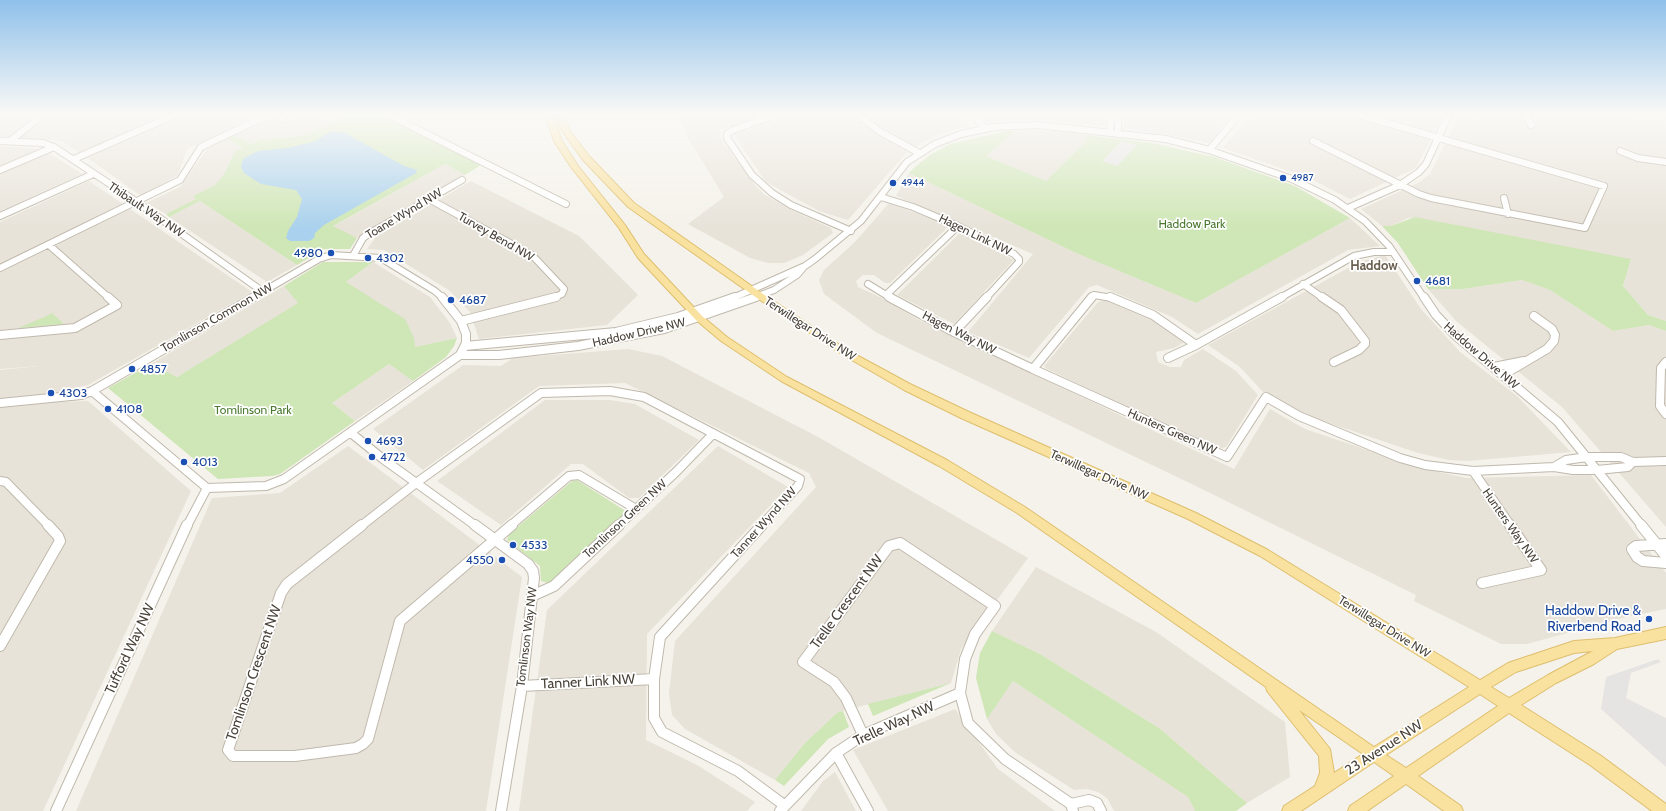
<!DOCTYPE html>
<html>
<head>
<meta charset="utf-8">
<style>
	body { margin:0 }
	canvas { display:block; background:#f4f2ea }
</style>
</head>
<body>
<canvas width="1666" height="811"></canvas>
<script>
const ctx = document.querySelector('canvas').getContext('2d');
ctx.lineJoin = 'round';
function paint(path, color) {
  ctx.fillStyle = color;
  ctx.fill(path, 'evenodd');
}
function toPath(rows) {
  const path = new Path2D();
  for (const r of rows) {
    path.moveTo(r[0], r[1]);
    for (let i = 2; i < r.length; i += 2) path.lineTo(r[i], r[i + 1]);
  }
  return path;
}
function strokePath(path, color, width, dash) {
  ctx.strokeStyle = color;
  ctx.lineWidth = width;
  ctx.lineCap = dash ? 'butt' : 'round';
  ctx.setLineDash(dash || []);
  ctx.stroke(path);
}
function label(font, color, halo, rows, align = 'center') {
  ctx.font = font + ' Cabin,sans-serif';
  ctx.lineWidth = 3.5;
  ctx.setLineDash([]);
  ctx.textBaseline = 'middle';
  ctx.strokeStyle = halo;
  ctx.fillStyle = color;
  for (const [text, x, y, turn = 0] of rows) {
    ctx.save();
    ctx.translate(x, y);
    ctx.rotate((+turn || 0) * Math.PI / 180);
    ctx.textAlign = isNaN(turn) ? turn : align;
    if (halo) ctx.strokeText(text, 0, 0);
    ctx.fillText(text, 0, 0);
    ctx.restore();
  }
}
paint(toPath([
	[0,114,170,114,80,153,62,141,0,137],
	[187,114,260,114,187,149,178,175,141,196,88,158],
	[287,114,344,116,303,136,260,140,250,144,234,135,267,120,285,123,293,118],
	[679,114,769,114,720,130,719,136,755,185,764,194,791,210,831,228,833,233,803,255,784,263,768,263,750,258,688,224,724,197,687,136],
	[792,114,851,114,863,125,907,152,848,220,819,211,766,182,734,135],
	[864,114,962,114,970,126,936,135,916,146,878,126],
	[980,114,1106,114,1104,126,1039,120,987,122],
	[1123,114,1233,114,1209,143,1171,135,1124,128],
	[1251,114,1444,114,1416,168,1350,199,1309,178,1223,148],
	[1460,114,1666,115,1666,321,1648,315,1623,286,1631,260,1408,218,1391,226,1382,226,1361,209,1418,183,1430,174],
	[1027,130,1063,132,1087,135,1086,141,1046,181,985,156,1015,131],
	[227,138,243,148,235,151,224,174,215,185,193,196,197,199,166,214,146,203,180,187,208,148],
	[0,146,43,149,82,174,0,211],
	[445,164,465,175,357,238,332,227],
	[909,173,1076,253,1196,303,1350,218,1380,246,1348,250,1198,334,1172,317,1097,285,1089,287,1029,358,968,332,1033,254,896,196],
	[89,181,252,292,88,385,62,391,56,402,88,401,191,491,43,811,0,811,0,370,40,366,0,369,0,222],
	[471,181,579,236,638,295,607,325,479,339,470,312,450,291,384,250,367,249,376,237],
	[200,201,297,265,267,282,169,217],
	[889,203,949,226,890,283,885,283,874,275,863,275,856,281,858,287,884,299,917,319,1234,469,1270,409,1305,429,1424,469,1467,478,1591,475,1666,573,1666,609,1626,617,1527,644,1501,644,1414,601,1416,595,1200,488,877,333,824,294,819,280,824,270,855,242],
	[961,232,1014,260,954,324,897,295],
	[1385,255,1421,309,1460,352,1517,396,1571,452,1468,461,1449,460,1418,453,1302,414,1263,392,1240,367,1208,345,1359,262],
	[373,262,430,297,450,323,457,338,415,347,346,282],
	[1522,280,1550,290,1613,331,1649,325,1666,331,1666,527,1562,407,1456,321,1428,289,1463,289],
	[284,286,299,303,177,377,151,364],
	[1105,300,1155,321,1185,342,1174,348,1156,352,1158,362,1170,367,1181,367,1184,360,1203,349,1236,371,1258,395,1226,447,1217,449,1047,369,1044,366,1098,302],
	[628,349,662,356,820,438,1028,558,961,649,951,683,838,712,804,744,775,780,685,729,672,715,669,693,675,641,816,487,809,473,625,383,539,386,423,470,373,429,463,365,501,366,513,358],
	[389,364,413,381,355,421,332,403],
	[545,400,610,400,635,404,699,440,639,498,629,498,583,464,571,464,501,525,437,481],
	[348,446,522,577,486,811,76,811,212,498,280,493],
	[718,446,788,487,647,634,646,740,697,765,755,802,747,811,519,811,547,610],
	[1036,567,1156,632,1285,722,1290,777,1247,803,1159,728,1040,654,992,631],
	[1013,681,1188,797,1195,811,1114,811,1107,798,1098,792,1087,789,1074,790,1016,753,996,734,987,719],
	[955,709,998,769,1055,811,888,811,853,750],
	[835,772,856,811,801,811,823,781]
]), '#e8e3d9');
paint(toPath([
	[342,114,380,114,481,165,465,175,445,164,333,226,357,238,350,249,324,249,297,265,200,201,169,217,166,214,196,199,193,196,215,185,224,174,235,151,243,148,227,138,234,135,250,144,260,140,303,136,344,116],
	[1007,131,1015,131,986,156,1046,181,1086,141,1087,135,1152,143,1214,157,1295,186,1350,218,1196,303,1076,253,909,173,916,166,930,155,950,144],
	[1415,217,1631,259,1623,286,1648,315,1666,321,1666,331,1649,325,1613,331,1550,290,1522,280,1463,289,1428,289,1398,243,1382,226,1391,226],
	[323,262,373,262,346,282,405,319,414,338,415,347,457,338,454,346,446,357,413,381,389,364,332,403,355,421,280,474,272,476,218,479,108,388,151,364,177,377,298,303,284,286],
	[52,313,64,324,18,328,42,318],
	[577,480,624,510,625,514,553,581,548,583,541,581,540,566,507,540,509,534,572,481],
	[992,631,1040,654,1159,728,1247,803,1236,811,1195,811,1188,797,1013,681,987,719,976,678,980,653],
	[951,683,873,716,868,704],
	[843,711,849,727,828,739,784,786,775,780,804,744,838,712]
]), '#cfe6b6');
paint(toPath([
	[1121,141,1137,145,1117,166,1102,161],
	[1658,659,1661,662,1631,673,1626,698,1666,718,1666,767,1601,709,1606,677]
]), '#e6e4e2');
paint(toPath([
	[332,131,345,133,404,166,417,170,416,173,324,225,315,233,314,238,309,241,290,241,286,238,288,231,297,217,302,199,296,190,261,184,244,173,241,167,242,162,244,158,258,151,287,148,313,142]
]), '#aad1ed');
const minorFar2 = toPath([
	[275,114,282,119],
	[387,114,566,204],
	[779,114,733,130,727,134,727,138,752,175,772,193,791,205,851,231],
	[857,114,879,131,919,153],
	[972,114,985,128],
	[1115,114,1118,120,1118,133],
	[1526,114,1531,125],
	[1110,132,1111,120,1114,114],
	[0,141,43,143,54,147,137,202,262,291],
	[10,141,44,114],
	[1313,141,1419,194,1431,198,1585,228,1604,186,1356,114],
	[1209,150,1240,114],
	[1620,151,1638,158,1666,162],
	[74,159,177,114],
	[0,170,54,147],
	[881,197,913,207,958,226,1014,254,1019,259,1019,262,986,298],
	[1504,198,1508,214],
	[429,199,532,255,564,289,562,294,552,298],
	[1348,208,1400,185,1419,172,1426,164,1449,114],
	[0,216,93,174],
	[49,245,109,298],
	[353,256,363,238,367,235,462,180],
	[0,268,180,180,201,147,270,114],
	[868,284,886,295],
	[1303,284,1323,298],
	[252,298,319,259,331,255,381,258,435,291,443,298],
	[733,298,805,266,815,259,861,221,907,162,935,144,961,134,994,127,1038,125,1166,139,1209,150,1292,179,1335,200,1365,221,1389,246,1424,298],
	[753,298,774,290,797,275,803,268],
	[891,298,886,295,958,226],
	[1092,298,1094,295,1112,298],
	[1280,298,1354,256,1374,252,1393,252]
]);
const minorFar1 = toPath([
	[254,297,92,391,207,488,266,486,284,479,460,355,466,343,466,334,461,321,442,297],
	[889,297,954,332,1033,369],
	[1092,297,1033,369,1227,457,1266,397,1299,416,1400,458,1425,465,1473,471,1554,467,1573,470,1597,470,1628,467,1633,462],
	[1110,297,1153,315,1196,345,1282,297],
	[1322,297,1341,310,1365,341,1365,344,1359,350,1334,362],
	[1424,297,1436,315,1456,336,1558,422,1642,526],
	[461,321,556,297],
	[954,332,987,297],
	[0,335,75,328,117,305,108,297],
	[465,346,616,332,678,317,735,297],
	[460,355,499,355,578,346,664,329,756,297],
	[1168,358,1196,345],
	[1666,362,1661,368,1660,406,1666,414],
	[1494,367,1524,361],
	[1503,375,1547,349,1554,341,1555,335,1552,329,1534,316],
	[0,403,81,395,92,391],
	[351,433,383,459,476,526],
	[1554,467,1566,460,1587,457,1621,457,1633,462,1666,461],
	[1473,471,1511,526],
	[0,481,6,482,49,526],
	[187,526,207,488],
	[361,526,416,483,541,393,610,391,644,397,800,479,798,486,761,526],
	[510,526,569,476,579,475,636,509],
	[618,526,676,472,713,434]
]);
const minor = toPath([
	[362,525,287,584,281,593,228,750,233,756,295,756,356,748,363,744,368,739,400,621,512,525],
	[475,525,528,564,533,571,534,578,522,686,501,811],
	[762,525,660,637,654,679,654,718,662,732,738,771,784,805],
	[1641,525,1666,556],
	[1666,544,1636,546,1632,549,1637,557,1643,561,1666,563],
	[1482,583,1541,570,1510,525],
	[532,596,554,586,619,525],
	[0,646,60,541,58,536,48,525],
	[522,686,654,679],
	[863,735,846,698,834,682,803,662,889,546,900,543,995,606,975,634,965,659,960,693,968,723,1005,759,1071,804,1073,811],
	[836,753,868,811],
	[1071,804,1089,800,1097,803,1101,811],
	[56,811,187,525],
	[780,811,836,753,863,735,960,693]
]);
const major = toPath([
	[545,114,552,114,562,141,578,166,625,225,644,254,702,316,727,337,787,377,947,460,1025,507,1374,747,1469,687,1260,556,1188,519,961,418,904,390,843,355,757,298,628,207,583,160,562,131,555,114,562,114,570,131,589,156,634,203,763,294,849,351,910,384,969,412,1196,513,1268,550,1480,680,1508,663,1574,641,1615,638,1666,627,1666,639,1617,649,1594,664,1556,683,1521,705,1600,755,1666,804,1666,811,1652,811,1590,765,1509,713,1418,776,1461,806,1463,811,1444,811,1406,784,1367,811,1348,811,1350,806,1394,776,1374,762,1301,811,1282,811,1284,806,1315,786,1320,773,1319,756,1267,691,1266,687,1017,513,939,466,781,381,721,341,696,320,638,258,619,228,571,167,554,141,545,114],
	[1593,651,1548,675,1509,698,1491,687,1516,672,1574,653,1593,651],
	[1480,694,1498,706,1406,768,1386,755,1480,694],
	[1299,710,1363,754,1334,773,1330,749,1299,710]
]);
strokePath(minorFar2, '#c0b9ad', 8);
strokePath(minorFar1, '#c0b9ad', 10);
strokePath(minor, '#c0b9ad', 12);
strokePath(major, '#debf6e', 2);
strokePath(minorFar2, '#fff', 6);
strokePath(minorFar1, '#fff', 8);
strokePath(minor, '#fff', 10);
paint(major, '#f9e19f');
const sky = ctx.createLinearGradient(0, 0, 0, 228);
sky.addColorStop(0, '#8fc0ea');
sky.addColorStop(0.5, '#faf9f6');
sky.addColorStop(1, '#faf9f600');
ctx.fillStyle = sky;
ctx.fillRect(0, 0, 1666, 228);
for (const [x, y, r, color] of [
	[1283,178,4,"#1a4fb4"],
	[893,183,4,"#1a4fb4"],
	[331,253,4,"#1a4fb4"],
	[368,258,4,"#1a4fb4"],
	[1417,281,4,"#1a4fb4"],
	[451,300,4,"#1a4fb4"],
	[132,369,4,"#1a4fb4"],
	[51,393,4,"#1a4fb4"],
	[108,409,4,"#1a4fb4"],
	[368,441,4,"#1a4fb4"],
	[372,457,4,"#1a4fb4"],
	[184,462,4,"#1a4fb4"],
	[513,545,4,"#1a4fb4"],
	[502,560,4,"#1a4fb4"],
	[1649,619,4,"#1a4fb4"]
]) {
  const dot = new Path2D();
  dot.arc(x, y, r, 0, 2 * Math.PI);
  ctx.fillStyle = color;
  ctx.fill(dot);
  strokePath(dot, '#fff', 1.5);
}
label('10px', '#164399', '#fff', [
	["4987",1291,178],
	["4944",901,183]
], 'left');
label('12px', '#484239', '#fff', [
	["Thibault Way NW",146,210,34],
	["Toane Wynd NW",404,214,-31],
	["Hagen Link NW",975,235,26],
	["Turvey Bend NW",496,237,30],
	["Tomlinson Common NW",217,318,-30],
	["Terwillegar Drive NW",810,329,33],
	["Haddow Drive NW",639,333,-13],
	["Hagen Way NW",959,333,27],
	["Haddow Drive NW",1481,356,41],
	["Hunters Green NW",1172,432,24],
	["Terwillegar Drive NW",1099,475,24],
	["Tomlinson Green NW",625,519,-43],
	["Tanner Wynd NW",764,523,-48],
	["Hunters Way NW",1510,526,55],
	["Terwillegar Drive NW",1384,627,32],
	["Tomlinson Way NW",527,637,-83]
]);
label('12px', '#49782e', '#fff', [
	["Haddow Park",1192,224],
	["Tomlinson Park",253,410]
]);
label('12px', '#164399', '#fff', [
	["4980",323,253,"right"],
	["4302",376,258],
	["4681",1425,281],
	["4687",459,300],
	["4857",140,369],
	["4303",59,393],
	["4108",116,409],
	["4693",376,441],
	["4722",380,457],
	["4013",192,462],
	["4533",521,545],
	["4550",494,560,"right"]
], 'left');
label('bold 13px', '#6a6050', '#fff', [
	["Haddow",1374,266]
]);
label('14px', '#484239', '#fff', [
	["Trelle Crescent NW",847,602,-54],
	["Tufford Way NW",130,649,-65],
	["Tomlinson Crescent NW",254,673,-71],
	["Tanner Link NW",588,682,-3],
	["Trelle Way NW",894,724,-25],
	["23 Avenue NW",1384,748,-33]
]);
label('14px', '#164399', '#fff', [
	["Haddow Drive &",1641,611],
	["Riverbend Road",1641,627]
], 'right');
</script>
</body>
</html>
